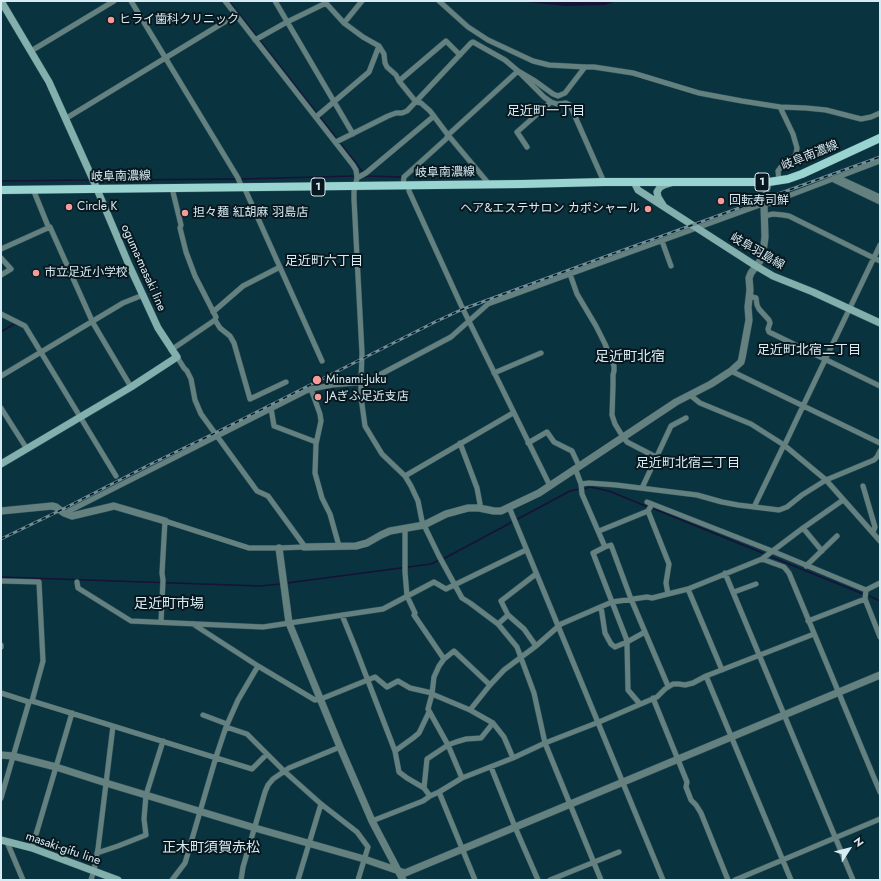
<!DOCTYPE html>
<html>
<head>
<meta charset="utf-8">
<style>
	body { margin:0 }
	#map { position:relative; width:881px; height:881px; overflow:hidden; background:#09333f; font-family:Jost,sans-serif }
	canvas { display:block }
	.frame { position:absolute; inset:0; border:2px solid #d6ebf3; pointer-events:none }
	.north { position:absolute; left:829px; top:829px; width:40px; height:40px; -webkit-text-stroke:3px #08181e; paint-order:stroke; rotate:54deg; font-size:11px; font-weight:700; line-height:16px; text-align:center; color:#d6ebf3 }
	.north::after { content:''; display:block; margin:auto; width:14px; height:18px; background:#d6ebf3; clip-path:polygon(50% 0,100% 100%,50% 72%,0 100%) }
</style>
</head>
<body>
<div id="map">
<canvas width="881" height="881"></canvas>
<div class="frame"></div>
<div class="north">N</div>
</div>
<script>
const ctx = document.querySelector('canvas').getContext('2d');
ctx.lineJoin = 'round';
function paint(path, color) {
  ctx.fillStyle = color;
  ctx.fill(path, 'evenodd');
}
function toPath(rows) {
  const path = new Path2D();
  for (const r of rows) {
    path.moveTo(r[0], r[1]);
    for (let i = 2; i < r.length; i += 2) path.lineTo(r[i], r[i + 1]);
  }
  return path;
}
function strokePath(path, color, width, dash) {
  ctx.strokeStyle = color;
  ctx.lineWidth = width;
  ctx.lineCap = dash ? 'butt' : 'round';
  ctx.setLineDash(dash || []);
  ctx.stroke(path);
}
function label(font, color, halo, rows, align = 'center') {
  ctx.font = font + ' Jost,"Noto Sans JP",sans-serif';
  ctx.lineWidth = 4;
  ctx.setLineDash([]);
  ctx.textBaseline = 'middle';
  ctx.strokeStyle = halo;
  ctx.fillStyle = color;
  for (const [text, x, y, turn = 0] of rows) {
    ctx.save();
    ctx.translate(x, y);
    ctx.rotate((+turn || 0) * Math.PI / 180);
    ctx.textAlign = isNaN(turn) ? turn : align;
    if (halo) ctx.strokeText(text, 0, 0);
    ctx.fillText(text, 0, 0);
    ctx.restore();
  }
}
paint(toPath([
	[516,1,617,1,605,5,565,6]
]), '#181237');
strokePath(toPath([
	[229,1,366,176],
	[44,81,48,88],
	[58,110,62,119],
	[365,176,401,177],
	[241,179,355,176],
	[95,180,108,180],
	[113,180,236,179],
	[1,181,89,180,82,163],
	[1,332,14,324,18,325],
	[584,489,590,487,609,491,648,507],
	[652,508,765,554],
	[769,556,863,594],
	[443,559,570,491,580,489],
	[1,577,260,586,281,584],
	[287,583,431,564,439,560],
	[867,595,880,601]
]), '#181237', 1.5);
const minor = toPath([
	[131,1,238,178,242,188],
	[225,1,353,165,356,170,357,178,354,191,354,199,362,353,361,382,361,397,365,426,382,454,405,476,411,486,418,501,422,521,439,556,462,598,470,603,498,624,517,647,534,693,545,743,601,880],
	[275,1,353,134],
	[324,1,344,23,363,37,379,46,384,54,385,63,387,67,396,75,399,81,416,102,421,103,430,111,448,135,489,184],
	[439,1,468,27,488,40,533,61,549,65,585,67,594,67,633,73,699,93,742,101,780,107,806,108,826,110,861,119,871,117,880,113],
	[344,23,362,1],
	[255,40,287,22,326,3],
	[31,51,114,1],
	[399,81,446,41,460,55],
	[316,117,369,72,379,46],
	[65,119,236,15],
	[336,142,388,116,396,113,402,113,407,111,471,43,473,42,505,60,518,71,544,97,551,102,557,104,566,103,570,105,604,182],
	[527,147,517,132,551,102],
	[840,176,841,179,880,197],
	[357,178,366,173,434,116],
	[834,178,834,180,880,202],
	[779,180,778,171,781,167,792,159,796,154,797,148,793,134,780,107],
	[403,186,404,177,446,139,448,135,518,71,535,81,553,94,558,96,565,93,585,67],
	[409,186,409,191,461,305,550,486],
	[244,187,322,361],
	[172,188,181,225,180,228,186,252,195,276,216,317,215,320,220,328,230,336,234,343,250,399,286,382],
	[33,189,48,226,50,227,93,323,131,387],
	[764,205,765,194,768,188,769,182],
	[764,216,773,214,783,215,789,216,880,261],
	[662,241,671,266],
	[1,249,50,227],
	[1,258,11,269,1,275],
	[570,274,577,294,596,326,605,344,614,366,614,371,613,375,613,386,612,415,615,424,623,437,627,442,656,457],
	[749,296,756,298,757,305,759,309,769,320,770,323,768,329,769,332,880,386],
	[213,312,243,286,280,267],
	[1,314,25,326,116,476],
	[171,350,215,320],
	[731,371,880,443],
	[494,373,541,353],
	[1,376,123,303,143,295],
	[311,389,320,414,321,421,316,444,315,473,322,498,330,514,339,546],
	[690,395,700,403,751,424,784,445,826,480,880,541],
	[1,408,27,449],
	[271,408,274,426,316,442],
	[460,443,477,488,480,504,479,508],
	[528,443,547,432,554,442,572,451,579,466],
	[575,468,581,484,582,494,605,547,611,545,631,599,668,686],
	[405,476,513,413],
	[581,484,589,483,616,485,697,495,722,502,738,505,779,510,787,507,802,495,826,480,874,460,877,457,880,451],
	[863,486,875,527,873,532],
	[642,488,671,426,686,418],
	[647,502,772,551,866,590],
	[652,504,648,511,669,564,666,583,668,594],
	[509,507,663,880],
	[754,507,782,449,786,442,803,406,880,245],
	[67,514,69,511,304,392,311,389,332,385,366,382,451,337,488,304,570,274,760,205,767,204,880,161],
	[405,528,405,572,407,596,415,613,414,615,444,659,454,651,490,685],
	[803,528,822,551],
	[599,531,648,511],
	[605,547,593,553,626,638,627,644,628,690,640,704],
	[762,559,784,567,789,573,880,792],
	[806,566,837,536],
	[725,573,853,880],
	[1,581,39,582,43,661,32,701,29,702,1,798],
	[77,582,78,588,131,621,263,627,383,609,434,582,446,589,526,550],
	[880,583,866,590,865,599,880,637],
	[688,589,722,670],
	[734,592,756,584],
	[601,607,605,633,611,644,615,647,627,642,645,632],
	[342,615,355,647,395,751,399,772,407,778,424,788,430,796,439,792,462,778,513,758,545,743,599,722,657,697,665,689,673,684,679,684,685,685,693,683,706,676,814,634],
	[808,621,865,599],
	[161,622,163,580,162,573,165,521,249,548,279,548,304,547,303,544,268,496,257,491,201,414,195,400,191,379,187,371,184,368,177,357],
	[193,624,258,666,315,700,321,699,375,677,387,687,398,681,410,688,432,693],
	[498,624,508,615],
	[1,645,1,647],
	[536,646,524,629,508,615,501,601,536,574],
	[444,659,439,666,434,677,432,694,428,709,448,745,462,778],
	[706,676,791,880],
	[1,693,29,702],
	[432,694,470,710,493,723,504,737,513,758],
	[653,698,687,782,686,787,691,800,696,805,701,813,728,880],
	[32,701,252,769,267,754],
	[470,710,490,685,504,670,536,646,561,624,612,602,647,597,652,598,688,589,762,559,803,528,843,500],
	[203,715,227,724],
	[226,727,247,734,284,771,321,804,357,832,368,847,358,880],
	[395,751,413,738,419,733,429,712],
	[491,767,515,827,538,880],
	[424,788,427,759,448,745,456,742,466,739,481,738,493,723],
	[439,792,475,880],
	[372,821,423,801,430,796],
	[7,842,23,880],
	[32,848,72,713],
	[97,853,118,846,146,835,144,819,146,795,163,741],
	[91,880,94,870,98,849,113,726],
	[172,880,185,863,216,757,226,727,238,700,258,666],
	[241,880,243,867,265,792,268,785,273,779,289,768,340,747],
	[298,880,321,804],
	[550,880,619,852],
	[735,880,880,819]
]);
const tertiary = toPath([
	[1,511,52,506,56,507,64,513,72,516,114,506,165,521],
	[304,547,356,546,367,543,381,535,390,531,424,525,446,514,468,508,479,508,494,511,501,511,539,493,676,402,711,384,731,371,741,362,742,358,749,320,748,307,750,290,749,278,751,273,760,261,763,252,765,237,764,205],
	[279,548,289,623,340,747,372,821,403,880],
	[1,755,13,756,56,767,106,783,255,828,364,859,399,871,405,873,784,715,880,675]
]);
const secondary = toPath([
	[634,182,638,190,756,266,773,276,813,292,880,323],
	[663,205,658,197,657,192,660,187,664,185,671,183],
	[1,464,131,387,177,357,158,328,129,265,94,182,49,82,1,1],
	[1,840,32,848,118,880]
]);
const primary = toPath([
	[1,190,522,184,604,182,769,182,788,179,802,174,880,138]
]);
strokePath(minor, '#2a505c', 6);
strokePath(tertiary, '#2a505c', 8);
strokePath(secondary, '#2a505c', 8);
strokePath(primary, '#2a505c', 9);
strokePath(minor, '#65817f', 5);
strokePath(tertiary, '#65817f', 7);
strokePath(secondary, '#83b0ad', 7);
strokePath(primary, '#9ad4d0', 8);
const rail = toPath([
	[1,539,61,510,149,465,215,433,437,321,463,309,607,256,880,157]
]);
strokePath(rail, '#708f99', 3);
strokePath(rail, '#08181e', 1.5, [4.5]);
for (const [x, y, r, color] of [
	[111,20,4,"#f59b99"],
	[721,201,4,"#f59b99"],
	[69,207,4,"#f59b99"],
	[648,209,4,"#f59b99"],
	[185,213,4,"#f59b99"],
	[36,273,4,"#f59b99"],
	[317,380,5,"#f59b99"],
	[318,397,4,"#f59b99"]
]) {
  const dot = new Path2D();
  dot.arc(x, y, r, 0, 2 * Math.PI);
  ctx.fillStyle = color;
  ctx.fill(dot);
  strokePath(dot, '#08181e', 1.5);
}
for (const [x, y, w] of [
	[762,182,14],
	[318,187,14]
]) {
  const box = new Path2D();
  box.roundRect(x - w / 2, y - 9, w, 18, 3);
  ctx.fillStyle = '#08181e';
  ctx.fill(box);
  strokePath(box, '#d6ebf3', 1);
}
label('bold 11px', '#d6ebf3', null, [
	["1",762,182],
	["1",318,187]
]);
label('12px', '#d6ebf3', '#08181e', [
	["ヒライ歯科クリニック",119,20],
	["回転寿司鮮",729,201],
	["Circle K",77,207],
	["ヘア&エステサロン カポシャール",640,209,"right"],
	["担々麺 紅胡麻 羽島店",193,213],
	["市立足近小学校",44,273],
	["Minami-Juku",326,380],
	["JAぎふ足近支店",326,397]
], 'left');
label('12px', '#d6ebf3', '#08181e', [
	["岐阜南濃線",810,156,-22],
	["岐阜南濃線",445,173,-1],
	["岐阜南濃線",121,177,-1],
	["岐阜羽島線",757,252,30],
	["oguma-masaki line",143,268,66],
	["masaki-gifu line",63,849,19]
]);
label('13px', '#d6ebf3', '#08181e', [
	["足近町一丁目",546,112],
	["足近町六丁目",324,262],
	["足近町北宿二丁目",809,351],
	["足近町北宿三丁目",688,464]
]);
label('14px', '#d6ebf3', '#08181e', [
	["足近町北宿",630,358],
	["足近町市場",169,605],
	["正木町須賀赤松",211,849]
]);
</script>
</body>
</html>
